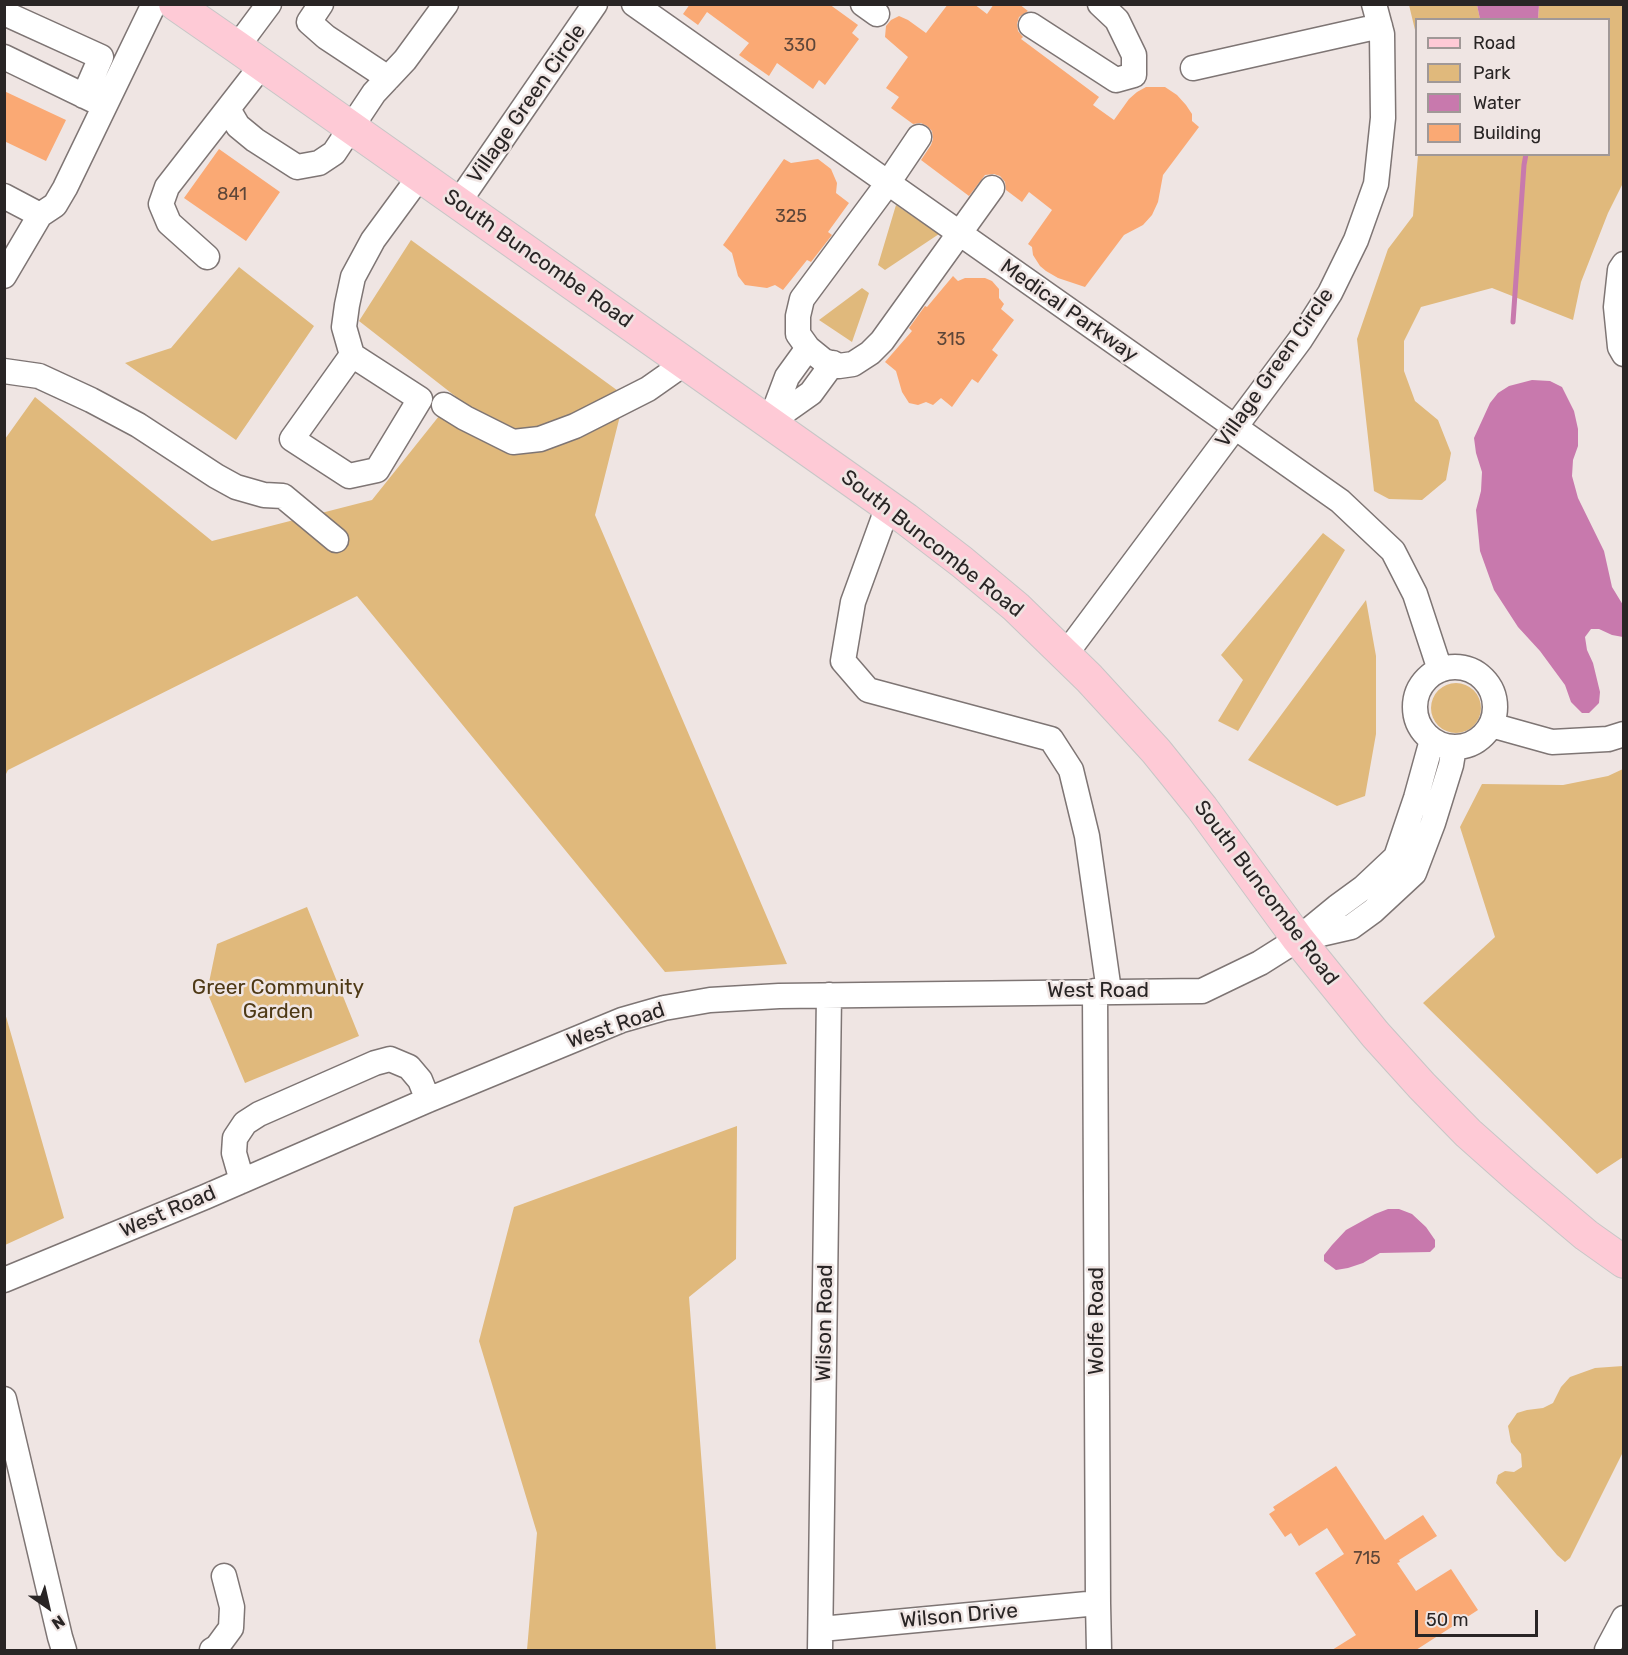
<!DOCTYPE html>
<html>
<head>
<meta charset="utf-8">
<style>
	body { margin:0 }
	#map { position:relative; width:1628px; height:1655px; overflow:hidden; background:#efe5e3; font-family:Rubik,sans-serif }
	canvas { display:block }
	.frame { position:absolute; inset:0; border:6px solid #292525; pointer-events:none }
	.legend { position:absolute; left:1415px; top:18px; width:195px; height:138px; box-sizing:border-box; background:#efe5e3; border:2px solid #a09897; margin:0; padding:8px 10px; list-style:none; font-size:18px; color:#292525 }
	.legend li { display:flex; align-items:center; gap:12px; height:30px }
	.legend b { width:30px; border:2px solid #a09897 }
	.north { position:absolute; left:18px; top:1577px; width:60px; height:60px; -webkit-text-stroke:4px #efe5e3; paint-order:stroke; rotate:146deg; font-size:16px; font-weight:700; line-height:24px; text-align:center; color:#292525 }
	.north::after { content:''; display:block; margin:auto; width:21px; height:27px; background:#292525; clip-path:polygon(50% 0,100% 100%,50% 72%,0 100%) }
	.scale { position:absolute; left:1415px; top:1610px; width:123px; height:27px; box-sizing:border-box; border:3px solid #292525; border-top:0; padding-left:8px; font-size:18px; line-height:21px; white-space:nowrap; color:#292525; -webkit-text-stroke:4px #efe5e3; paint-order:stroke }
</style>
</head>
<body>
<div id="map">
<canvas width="1628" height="1655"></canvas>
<div class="frame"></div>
<ul class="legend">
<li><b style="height:8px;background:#fecad6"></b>Road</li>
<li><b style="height:16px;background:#e0b97c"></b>Park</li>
<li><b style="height:16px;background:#c879ad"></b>Water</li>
<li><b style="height:16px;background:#faa974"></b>Building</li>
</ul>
<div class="north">N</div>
<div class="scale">50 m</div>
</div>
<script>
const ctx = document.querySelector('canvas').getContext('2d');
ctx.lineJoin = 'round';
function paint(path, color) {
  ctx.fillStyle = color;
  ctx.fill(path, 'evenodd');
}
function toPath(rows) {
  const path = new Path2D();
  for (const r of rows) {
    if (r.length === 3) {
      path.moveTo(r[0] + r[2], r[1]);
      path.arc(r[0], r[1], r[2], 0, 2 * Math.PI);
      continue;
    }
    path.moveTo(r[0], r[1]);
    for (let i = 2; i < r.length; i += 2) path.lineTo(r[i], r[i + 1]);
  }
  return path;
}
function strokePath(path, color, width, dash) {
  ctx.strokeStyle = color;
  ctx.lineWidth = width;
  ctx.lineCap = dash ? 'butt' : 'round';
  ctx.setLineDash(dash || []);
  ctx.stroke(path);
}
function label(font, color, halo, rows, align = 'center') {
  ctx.font = font + ' Rubik,sans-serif';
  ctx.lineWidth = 5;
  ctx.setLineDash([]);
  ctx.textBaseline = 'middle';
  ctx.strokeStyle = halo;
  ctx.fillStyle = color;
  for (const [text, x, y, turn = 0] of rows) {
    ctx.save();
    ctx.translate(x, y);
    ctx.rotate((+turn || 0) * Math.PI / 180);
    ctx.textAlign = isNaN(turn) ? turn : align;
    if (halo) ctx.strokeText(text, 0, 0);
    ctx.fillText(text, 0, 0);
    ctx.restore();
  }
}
paint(toPath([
	[1409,5,1477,5,1480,19,1416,20,1416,34],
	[1539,5,1623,5,1623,183,1608,213,1581,282,1573,320,1492,288,1421,307,1404,341,1404,371,1415,401,1438,420,1451,453,1446,480,1422,500,1389,499,1374,491,1357,339,1388,249,1413,216,1418,155,1608,154,1608,20,1538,19],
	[896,205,939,234,885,270,878,265],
	[411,240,625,396,595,515,787,964,665,972,357,596,8,770,5,776,5,439,35,397,212,541,372,500,455,396,359,321],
	[239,267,314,326,236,440,125,363,171,348],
	[862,288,869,293,852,342,819,320],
	[1323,533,1345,550,1238,731,1218,721,1243,680,1221,655],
	[1366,600,1376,656,1376,734,1365,796,1337,806,1248,760],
	[1456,708,25],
	[1623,769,1623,1157,1597,1174,1423,1003,1495,937,1460,827,1482,784,1563,785,1608,776],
	[307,907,359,1036,245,1083,207,992,217,944],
	[5,1013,64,1218,5,1245,4,1245],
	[737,1126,736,1259,689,1297,716,1650,527,1650,537,1533,479,1341,514,1207],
	[1623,1366,1623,1452,1570,1558,1565,1562,1557,1555,1496,1483,1498,1475,1505,1471,1514,1472,1522,1467,1521,1454,1511,1442,1508,1426,1517,1413,1527,1410,1543,1408,1553,1403,1561,1387,1570,1377,1595,1368]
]), '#e0b97c');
paint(toPath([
	[1477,5,1539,5,1538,19,1480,19],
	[1532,380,1550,381,1562,387,1574,411,1578,429,1578,446,1573,460,1572,476,1578,498,1604,551,1612,587,1623,605,1623,637,1612,635,1599,629,1591,629,1585,637,1587,650,1593,663,1600,692,1599,703,1589,713,1582,713,1571,702,1565,685,1540,651,1518,627,1494,590,1480,551,1476,510,1481,491,1482,472,1476,453,1474,438,1490,403,1498,393,1509,386],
	[1388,1209,1399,1209,1412,1214,1426,1227,1435,1240,1435,1247,1430,1252,1380,1253,1363,1263,1348,1268,1336,1270,1324,1261,1324,1255,1332,1245,1346,1230,1375,1214]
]), '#c879ad');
strokePath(toPath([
	[1513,322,1524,165,1526,154]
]), '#c879ad', 5);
paint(toPath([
	[690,4,829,4,858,25,852,33,859,39,825,85,819,80,813,89,777,63,769,76,739,55,749,43,707,12,698,25,683,14],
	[948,4,974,4,987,14,994,4,1019,4,1028,11,1019,17,1017,24,1018,31,1023,37,1021,39,1099,97,1093,105,1114,120,1129,99,1137,92,1146,87,1165,87,1177,95,1186,105,1192,114,1192,121,1199,127,1163,175,1158,202,1152,215,1143,225,1124,235,1085,287,1058,278,1046,271,1040,266,1033,255,1032,247,1028,244,1052,210,1029,192,1022,202,1006,190,1005,182,1000,176,994,174,985,175,969,196,921,160,931,145,933,139,932,131,927,126,921,123,913,124,891,108,899,97,886,88,908,57,885,37,886,26,891,20,899,16,908,20,926,33],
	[4,91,66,120,46,161,4,141],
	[219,149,280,192,246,241,184,198],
	[784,159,791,163,818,159,831,169,837,183,836,193,849,203,828,232,832,235,811,262,807,260,783,290,775,285,767,288,745,285,738,276,732,253,723,245],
	[953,276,958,281,965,278,985,278,992,281,999,289,999,298,1004,304,1001,309,1014,320,992,350,998,355,978,383,972,379,952,407,941,398,933,405,926,402,918,405,909,403,902,392,896,371,885,362,912,331,909,328,925,306,927,307],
	[1336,1466,1385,1540,1423,1515,1437,1536,1399,1560,1400,1562,1397,1563,1416,1591,1451,1569,1478,1610,1416,1650,1332,1650,1356,1635,1315,1573,1344,1554,1327,1528,1299,1546,1291,1533,1285,1537,1269,1514,1275,1510,1273,1507]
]), '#faa974');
const minor = toPath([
	[321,4,309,22,326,37,388,78],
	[634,4,1340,501,1393,551,1415,594,1440,670],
	[863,4,877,14],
	[4,13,101,57,84,96],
	[1031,25,1116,80,1134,75,1134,55,1117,20,1100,4],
	[237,47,269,4],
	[4,57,97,102],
	[1193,68,1380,26],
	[228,109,238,126,255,140,297,167,319,163,334,153,374,93,405,60,446,4],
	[919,137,888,183,802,299,798,316,798,334,808,348,824,361,839,366,853,364,870,353,882,341,992,188],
	[4,196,40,215,55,205,65,188,154,4],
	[458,203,595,4],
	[207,257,169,223,161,204,167,187,262,65],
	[1624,264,1620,270,1616,307,1620,347,1624,354],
	[4,276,40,215],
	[352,355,420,399,377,470,349,476,292,439,352,355,344,327,347,305,353,277,373,240,420,176],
	[4,371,39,376,91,400,138,425,216,476,236,487,264,495,283,496,336,540],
	[444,405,465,418,513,442,540,439,575,426,648,389,685,363],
	[770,422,811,393,833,363],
	[770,422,787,377,808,348],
	[888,506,853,602,843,661,868,690,1051,739,1071,770,1087,836,1109,991],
	[1065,655,1300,340,1330,293,1356,240,1376,184,1383,118,1382,34,1374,4],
	[1455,707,40],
	[1491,725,1552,742,1608,739,1624,734],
	[1303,938,1351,927,1373,911,1414,873,1433,823,1451,765,1454,747],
	[1095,991,1098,1603,1099,1650],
	[242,1181,234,1153,235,1138,245,1123,259,1114,375,1063,390,1059,409,1067,420,1080,428,1100],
	[4,1280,205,1197,428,1100,622,1020,664,1008,710,1000,779,996,1202,991,1260,963,1298,939,1337,907,1363,888,1396,857,1416,798,1432,740],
	[4,1399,60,1637,64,1650],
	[821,1629,1098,1603],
	[212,1650,217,1647,231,1628,232,1607,224,1576],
	[820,1650,829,995],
	[1607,1650,1624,1618]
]);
const major = toPath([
	[175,4,237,47,906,519,962,562,1016,607,1089,678,1156,751,1202,808,1298,939,1375,1034,1422,1086,1468,1133,1522,1181,1586,1235,1624,1262]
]);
strokePath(minor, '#7e7574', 27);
strokePath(major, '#c7c6c6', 34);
strokePath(minor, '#fff', 24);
strokePath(major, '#fecad6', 32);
label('18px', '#5d4639', null, [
	["330",800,46],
	["841",232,195],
	["325",791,217],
	["315",951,340],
	["715",1367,1559]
]);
label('21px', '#292525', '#efe5e3', [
	["Village Green Circle",527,104,-55],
	["South Buncombe Road",538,259,35],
	["Medical Parkway",1069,311,35],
	["Village Green Circle",1275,368,-55],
	["South Buncombe Road",932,544,38],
	["South Buncombe Road",1266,893,53],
	["West Road",1098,991],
	["West Road",616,1026,-19],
	["West Road",168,1212,-23],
	["Wolfe Road",1097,1321,-90],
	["Wilson Road",825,1323,-89],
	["Wilson Drive",959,1616,-5]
]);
label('21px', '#4e3915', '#efe5e3', [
	["Greer Community",278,988],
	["Garden",278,1012]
]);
</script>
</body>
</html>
